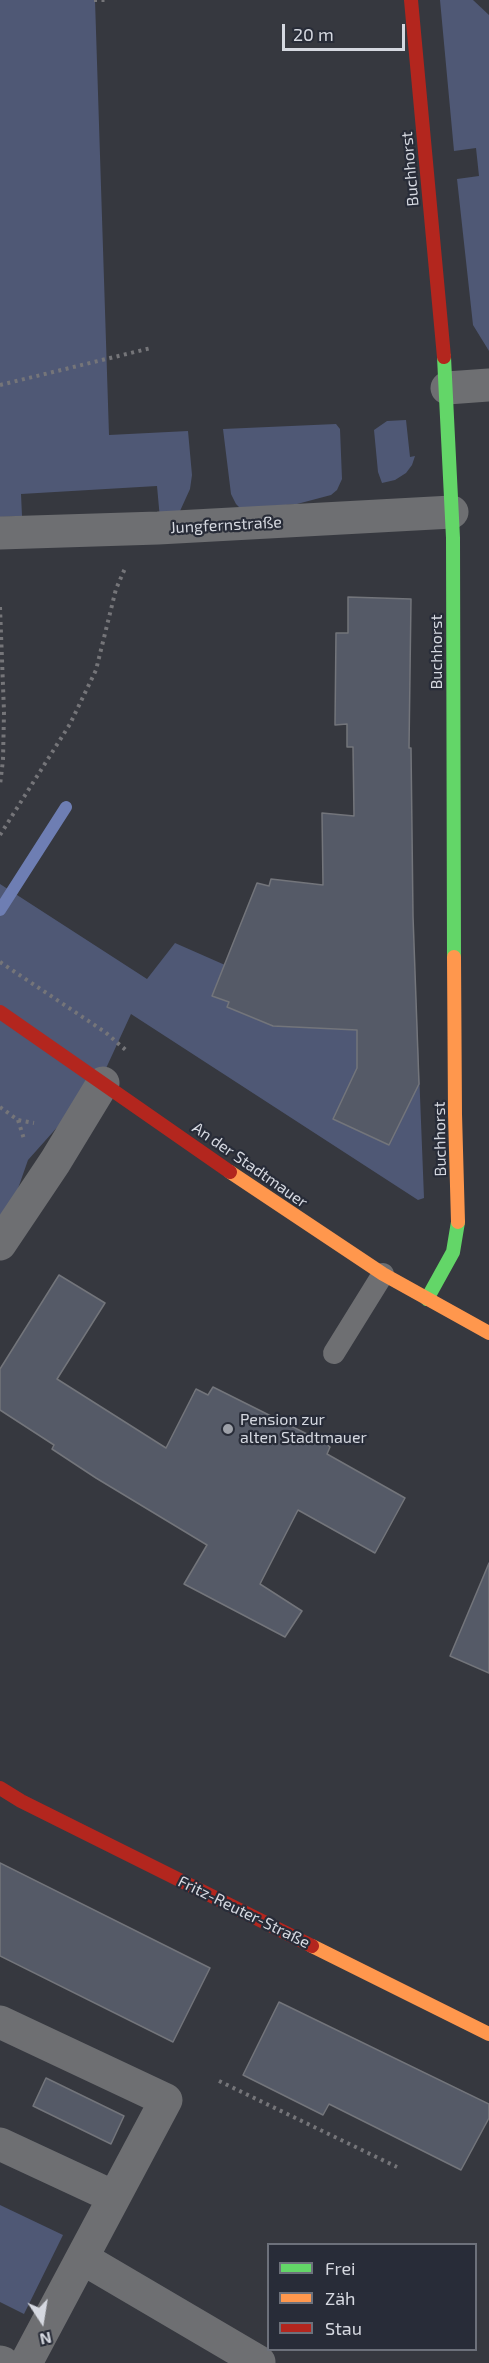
<!DOCTYPE html>
<html>
<head>
<meta charset="utf-8">
<style>
	body { margin:0 }
	#map { position:relative; width:489px; height:2363px; overflow:hidden; background:#36383f; font-family:"Exo 2",sans-serif }
	canvas { display:block }
	.legend { position:absolute; left:267px; top:2243px; width:210px; height:108px; box-sizing:border-box; background:#282c38; border:2px solid #6d717b; margin:0; padding:8px 10px; list-style:none; font-size:18px; color:#d5d8e0 }
	.legend li { display:flex; align-items:center; gap:12px; height:30px }
	.legend b { width:30px; border:2px solid #6d717b }
	.north { position:absolute; left:12px; top:2291px; width:60px; height:60px; -webkit-text-stroke:4px #282c38; paint-order:stroke; rotate:168deg; font-size:16px; font-weight:700; line-height:24px; text-align:center; color:#d5d8e0 }
	.north::after { content:''; display:block; margin:auto; width:21px; height:27px; background:#d5d8e0; clip-path:polygon(50% 0,100% 100%,50% 72%,0 100%) }
	.scale { position:absolute; left:282px; top:24px; width:123px; height:27px; box-sizing:border-box; border:3px solid #d5d8e0; border-top:0; padding-left:8px; font-size:18px; line-height:21px; white-space:nowrap; color:#d5d8e0; -webkit-text-stroke:4px #282c38; paint-order:stroke }
</style>
</head>
<body>
<div id="map">
<canvas width="489" height="2363"></canvas>
<ul class="legend">
<li><b style="height:8px;background:#63d668"></b>Frei</li>
<li><b style="height:8px;background:#ff974d"></b>Zäh</li>
<li><b style="height:8px;background:#b3261e"></b>Stau</li>
</ul>
<div class="north">N</div>
<div class="scale">20 m</div>
</div>
<script>
const ctx = document.querySelector('canvas').getContext('2d');
ctx.lineJoin = 'round';
function paint(path, color) {
  ctx.fillStyle = color;
  ctx.fill(path, 'evenodd');
}
function toPath(rows) {
  const path = new Path2D();
  for (const r of rows) {
    path.moveTo(r[0], r[1]);
    for (let i = 2; i < r.length; i += 2) path.lineTo(r[i], r[i + 1]);
  }
  return path;
}
function strokePath(path, color, width, dash) {
  ctx.strokeStyle = color;
  ctx.lineWidth = width;
  ctx.lineCap = dash ? 'butt' : 'round';
  ctx.setLineDash(dash || []);
  ctx.stroke(path);
}
function label(font, color, halo, rows, align = 'center') {
  ctx.font = font + ' "Exo 2",sans-serif';
  ctx.lineWidth = 4.5;
  ctx.setLineDash([]);
  ctx.textBaseline = 'middle';
  ctx.strokeStyle = halo;
  ctx.fillStyle = color;
  for (const [text, x, y, turn = 0] of rows) {
    ctx.save();
    ctx.translate(x, y);
    ctx.rotate((+turn || 0) * Math.PI / 180);
    ctx.textAlign = isNaN(turn) ? turn : align;
    if (halo) ctx.strokeText(text, 0, 0);
    ctx.fillText(text, 0, 0);
    ctx.restore();
  }
}
paint(toPath([
	[0,0,95,0,109,435,188,431,192,475,190,489,180,511,160,519,157,486,21,494,22,516,0,517],
	[440,0,473,0,489,15,489,351,473,325,457,179,479,176,476,148,454,151],
	[406,420,410,457,415,456,412,465,406,473,395,480,382,483,378,472,374,430,387,421],
	[336,424,340,429,342,479,337,490,331,495,297,504,241,509,236,504,231,494,223,429],
	[0,884,147,979,175,943,225,965,355,996,416,994,424,1198,418,1200,131,1014,102,1077,28,1160,0,1240],
	[0,2205,63,2235,24,2314,0,2302]
]), '#4f5875');
strokePath(toPath([
	[0,910,66,807]
]), '#6e7eb3', 12);
const building = toPath([
	[348,597,411,599,409,748,411,748,413,916,419,1084,389,1145,333,1119,357,1068,357,1030,273,1026,227,1007,229,1002,212,996,257,883,269,886,271,879,323,885,322,813,354,816,353,747,347,747,347,724,335,725,336,633,348,633,348,597],
	[59,1275,105,1303,57,1379,166,1448,196,1389,208,1395,213,1387,325,1443,330,1447,327,1454,405,1498,375,1553,298,1510,260,1584,302,1611,285,1637,184,1584,207,1545,96,1478,52,1449,54,1445,0,1410,0,1369,59,1275],
	[489,1563,489,1673,450,1656,489,1563],
	[0,1863,210,1968,173,2042,0,1956,0,1863],
	[279,2002,489,2104,489,2118,461,2170,329,2104,323,2115,243,2075,279,2002],
	[46,2078,124,2116,111,2144,33,2106,46,2078]
]);
paint(building, '#555a67');
strokePath(building, '#73757b', 1.5);
strokePath(toPath([
	[94,0,107,0],
	[0,385,151,348],
	[0,607,4,712,3,760,0,785],
	[0,835,70,724,96,670,116,589,126,566],
	[0,962,105,1032,128,1052],
	[0,1107,18,1120,34,1123],
	[18,1120,24,1139],
	[219,2081,397,2167]
]), '#757579', 4, [3, 4.5]);
strokePath(toPath([
	[334,1353,383,1274]
]), '#6e6f72', 22);
strokePath(toPath([
	[447,388,489,385],
	[0,533,158,528,452,512],
	[0,1244,55,1162,103,1083],
	[0,2022,166,2100,26,2363],
	[0,2144,114,2197],
	[82,2258,259,2362],
	[0,2362,3,2363]
]), '#6e6f72', 33);
strokePath(toPath([
	[444,357,453,538,454,957],
	[427,1299,453,1252,458,1222]
]), '#63d668', 14);
strokePath(toPath([
	[454,957,455,1114,458,1222],
	[230,1172,383,1274,489,1333],
	[312,1946,489,2034]
]), '#ff974d', 14);
strokePath(toPath([
	[411,0,444,357],
	[0,1012,230,1172],
	[0,1788,21,1801,312,1946]
]), '#b3261e', 14);
for (const [x, y, r, color] of [
	[228,1429,6,"#9da0a8"]
]) {
  const dot = new Path2D();
  dot.arc(x, y, r, 0, 2 * Math.PI);
  ctx.fillStyle = color;
  ctx.fill(dot);
  strokePath(dot, '#282c38', 2);
}
label('16px', '#d5d8e0', '#282c38', [
	["Buchhorst",410,169,-95],
	["Jungfernstraße",226,525,-3],
	["Buchhorst",437,652,-90],
	["Buchhorst",440,1139,-91],
	["An der Stadtmauer",250,1165,35],
	["Fritz-Reuter-Straße",244,1912,26]
]);
label('16px', '#d5d8e0', '#282c38', [
	["Pension zur",240,1420],
	["alten Stadtmauer",240,1438]
], 'left');
</script>
</body>
</html>
